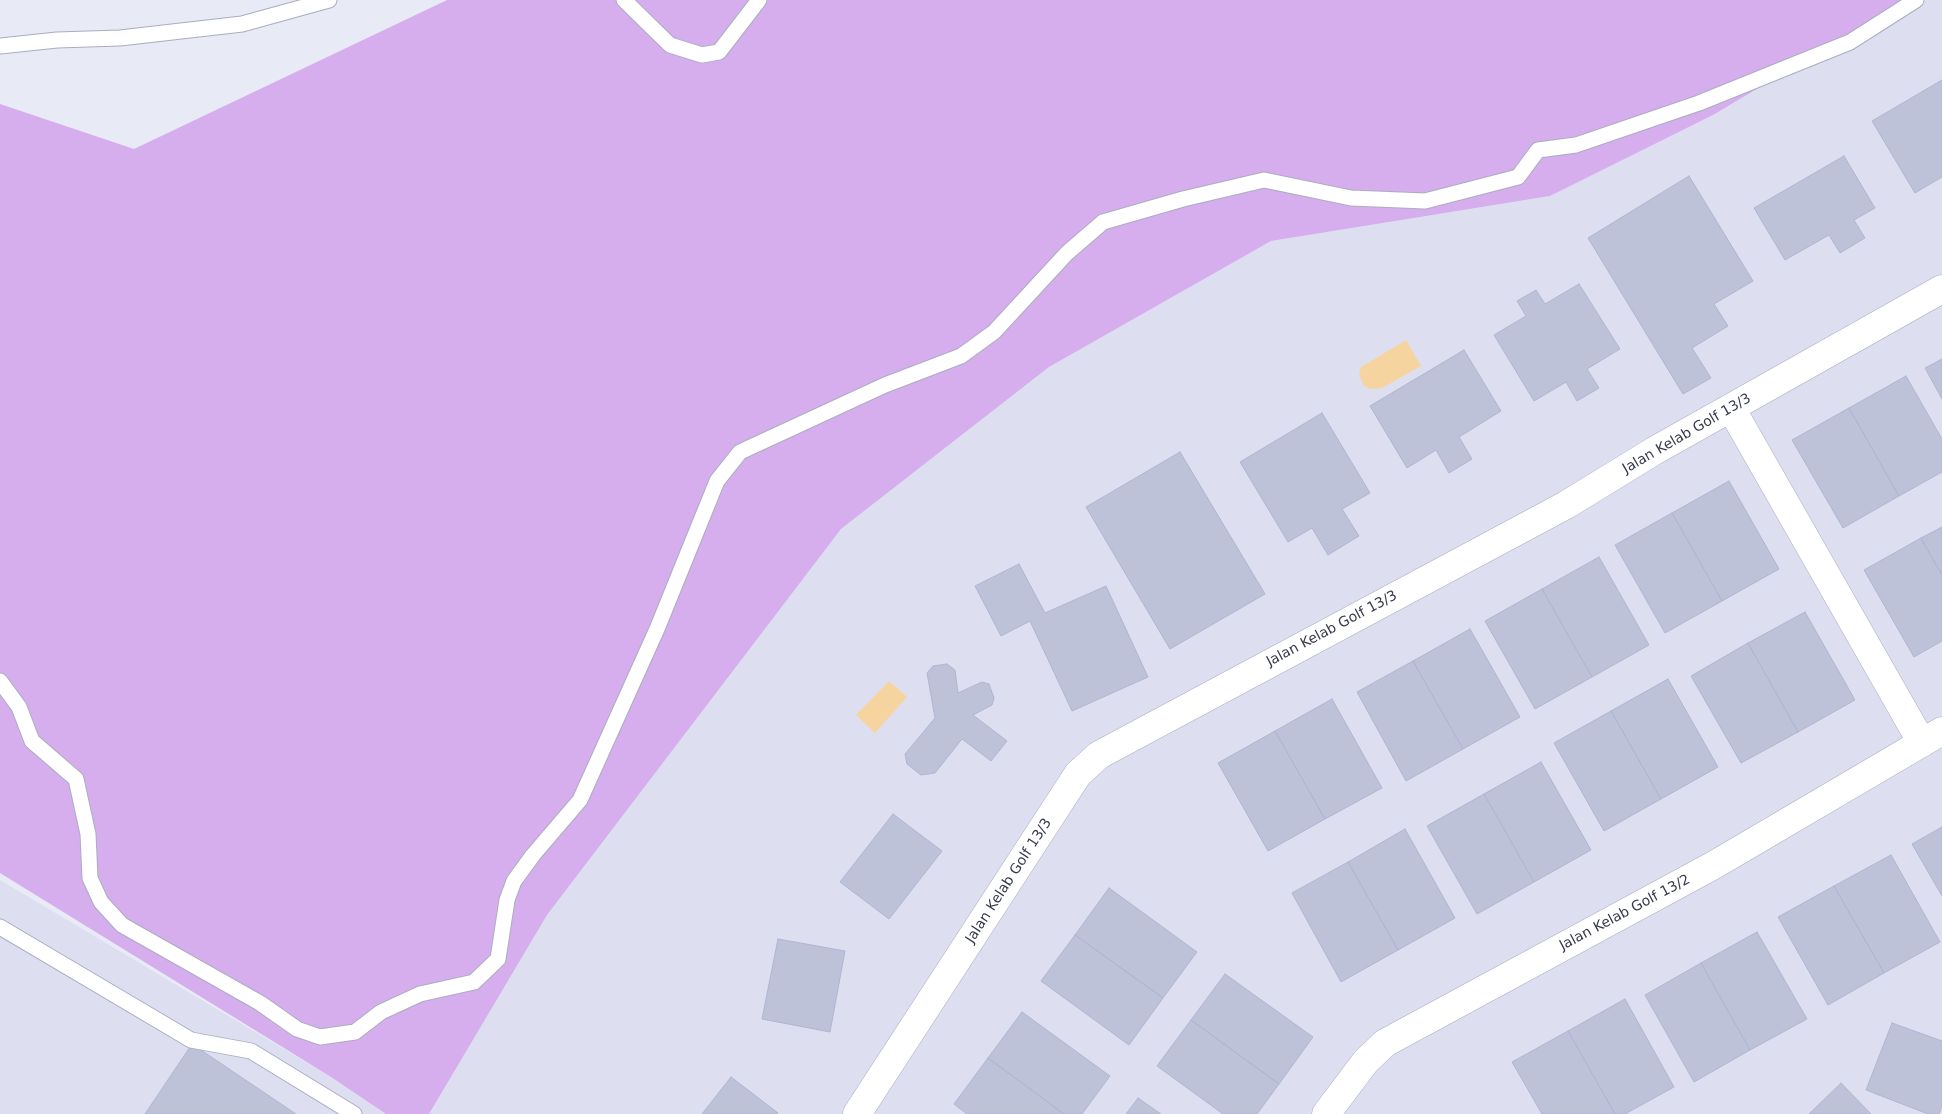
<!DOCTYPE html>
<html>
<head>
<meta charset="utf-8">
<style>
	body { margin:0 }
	canvas { display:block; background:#e8eaf5 }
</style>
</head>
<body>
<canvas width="1942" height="1114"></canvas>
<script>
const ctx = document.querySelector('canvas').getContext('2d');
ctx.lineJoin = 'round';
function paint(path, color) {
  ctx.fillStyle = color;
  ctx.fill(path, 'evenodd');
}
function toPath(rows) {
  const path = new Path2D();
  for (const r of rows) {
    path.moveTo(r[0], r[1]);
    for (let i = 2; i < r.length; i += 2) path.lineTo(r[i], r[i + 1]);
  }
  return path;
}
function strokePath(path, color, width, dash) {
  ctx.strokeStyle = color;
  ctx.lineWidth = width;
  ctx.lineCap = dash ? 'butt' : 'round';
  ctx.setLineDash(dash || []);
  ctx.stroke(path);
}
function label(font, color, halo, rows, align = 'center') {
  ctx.font = font + ' "DejaVu Sans",sans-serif';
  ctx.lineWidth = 4;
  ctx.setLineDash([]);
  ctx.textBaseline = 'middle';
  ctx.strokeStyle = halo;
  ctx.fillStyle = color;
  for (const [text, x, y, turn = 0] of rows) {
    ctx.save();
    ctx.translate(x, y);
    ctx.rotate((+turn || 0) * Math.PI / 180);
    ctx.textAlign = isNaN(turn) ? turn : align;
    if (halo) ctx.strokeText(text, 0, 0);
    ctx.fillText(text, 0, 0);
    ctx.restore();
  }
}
paint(toPath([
	[1907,0,1942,0,1942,1114,429,1114,547,915,841,529,1049,367,1271,241,1550,196,1713,115],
	[0,880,331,1077,386,1114,0,1114]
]), '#dddff1');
paint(toPath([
	[447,0,1907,0,1713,115,1550,196,1271,241,1049,367,841,529,547,915,429,1114,386,1114,331,1077,0,873,0,104,134,149]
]), '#d6aeed');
paint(toPath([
	[1406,340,1421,366,1382,388,1370,389,1364,386,1359,374,1361,367],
	[889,681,907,697,875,733,856,715]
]), '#f6d4a0');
const building = toPath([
	[1942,80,1942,177,1915,193,1872,121,1942,80],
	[1844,156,1875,208,1854,220,1865,238,1840,253,1829,235,1785,260,1754,208,1844,156],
	[1689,176,1753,281,1714,304,1728,326,1692,348,1711,378,1683,394,1588,238,1689,176],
	[1579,284,1620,349,1587,369,1599,388,1577,401,1566,382,1534,401,1494,335,1526,316,1517,301,1536,290,1545,304,1579,284],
	[1464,350,1501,411,1459,437,1472,459,1449,473,1436,450,1407,468,1370,406,1464,350],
	[1942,359,1942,399,1925,368,1942,359],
	[1906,376,1942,439,1942,472,1899,496,1849,408,1906,376],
	[1849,408,1899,496,1843,528,1792,440,1849,408],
	[1322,413,1370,493,1342,509,1359,536,1328,555,1312,528,1288,542,1240,462,1322,413],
	[1180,452,1265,594,1170,649,1086,507,1180,452],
	[1729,481,1779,569,1722,601,1672,513,1729,481],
	[1672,513,1722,601,1665,633,1615,545,1672,513],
	[1942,527,1942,575,1921,538,1942,527],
	[1921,538,1942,575,1942,641,1914,657,1864,570,1921,538],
	[1599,557,1649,645,1592,677,1542,589,1599,557],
	[1019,564,1045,613,1106,586,1148,677,1072,711,1030,621,1001,636,975,586,1019,564],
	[1542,589,1592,677,1535,709,1485,621,1542,589],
	[1805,612,1855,700,1798,732,1748,643,1805,612],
	[1470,629,1520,717,1463,749,1413,661,1470,629],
	[1748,643,1798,732,1741,763,1691,676,1748,643],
	[1413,661,1463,749,1406,781,1357,692,1413,661],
	[947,664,955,670,958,693,982,682,989,684,994,698,992,705,973,715,1007,741,991,761,962,739,935,773,921,775,907,764,905,754,935,718,927,673,933,666,947,664],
	[1668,679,1718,767,1661,799,1611,711,1668,679],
	[1332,699,1382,788,1325,819,1275,731,1332,699],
	[1611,711,1661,799,1604,831,1554,743,1611,711],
	[1275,731,1325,819,1268,851,1218,763,1275,731],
	[1541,762,1591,850,1534,882,1484,794,1541,762],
	[1484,794,1534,882,1477,914,1427,826,1484,794],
	[893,814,942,851,889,919,840,882,893,814],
	[1942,827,1942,896,1912,844,1942,827],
	[1405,829,1455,918,1398,950,1348,862,1405,829],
	[1891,855,1940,942,1884,973,1834,886,1891,855],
	[1348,862,1398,950,1341,982,1292,893,1348,862],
	[1834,886,1884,973,1828,1005,1778,917,1834,886],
	[1109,888,1197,952,1163,998,1075,935,1109,888],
	[1757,932,1807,1019,1750,1050,1701,963,1757,932],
	[1075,935,1163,998,1129,1045,1041,981,1075,935],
	[778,939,845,951,830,1032,762,1019,778,939],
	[1701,963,1750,1050,1694,1082,1645,995,1701,963],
	[1225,974,1313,1037,1279,1084,1191,1020,1225,974],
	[1625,999,1674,1087,1625,1114,1615,1114,1568,1031,1625,999],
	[1022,1012,1110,1076,1082,1114,1064,1114,988,1058,1022,1012],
	[1191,1020,1279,1084,1257,1114,1223,1114,1157,1066,1191,1020],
	[1892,1023,1942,1041,1942,1105,1939,1114,1928,1114,1866,1090,1892,1023],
	[1568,1031,1615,1114,1542,1114,1512,1062,1568,1031],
	[192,1044,296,1114,145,1114,192,1044],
	[988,1058,1064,1114,967,1114,954,1104,988,1058],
	[731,1077,778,1113,777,1114,702,1114,731,1077],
	[1841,1083,1871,1114,1809,1114,1841,1083],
	[1138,1098,1161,1114,1126,1114,1138,1098]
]);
paint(building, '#bdc2d8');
strokePath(building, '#afb6d3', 1);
const service = toPath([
	[624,0,670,45,702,55,719,52,759,0],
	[0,46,57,40,120,38,242,24,329,0],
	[0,681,19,707,32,741,76,779,88,834,90,878,101,902,122,925,260,1003,297,1029,320,1037,355,1032,381,1012,420,994,474,982,498,959,507,900,514,881,533,855,580,800,657,629,717,481,740,452,885,385,961,356,994,332,1067,253,1103,222,1183,199,1264,180,1351,198,1425,201,1518,177,1538,150,1576,145,1699,103,1850,42,1916,0],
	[0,927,191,1040,251,1051,354,1114]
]);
const minor = toPath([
	[1731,408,1922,743],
	[857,1114,1078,774,1099,755,1566,505,1654,451,1942,289],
	[1326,1114,1366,1061,1385,1043,1714,865,1942,731]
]);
strokePath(service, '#aaadc2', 17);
strokePath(minor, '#aaadc2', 29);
strokePath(service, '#fff', 15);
strokePath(minor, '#fff', 28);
label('14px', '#363a4a', '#fff', [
	["Jalan Kelab Golf 13/3",1687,434,-30],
	["Jalan Kelab Golf 13/3",1332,629,-28],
	["Jalan Kelab Golf 13/3",1009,881,-57],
	["Jalan Kelab Golf 13/2",1625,913,-28]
]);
</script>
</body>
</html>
